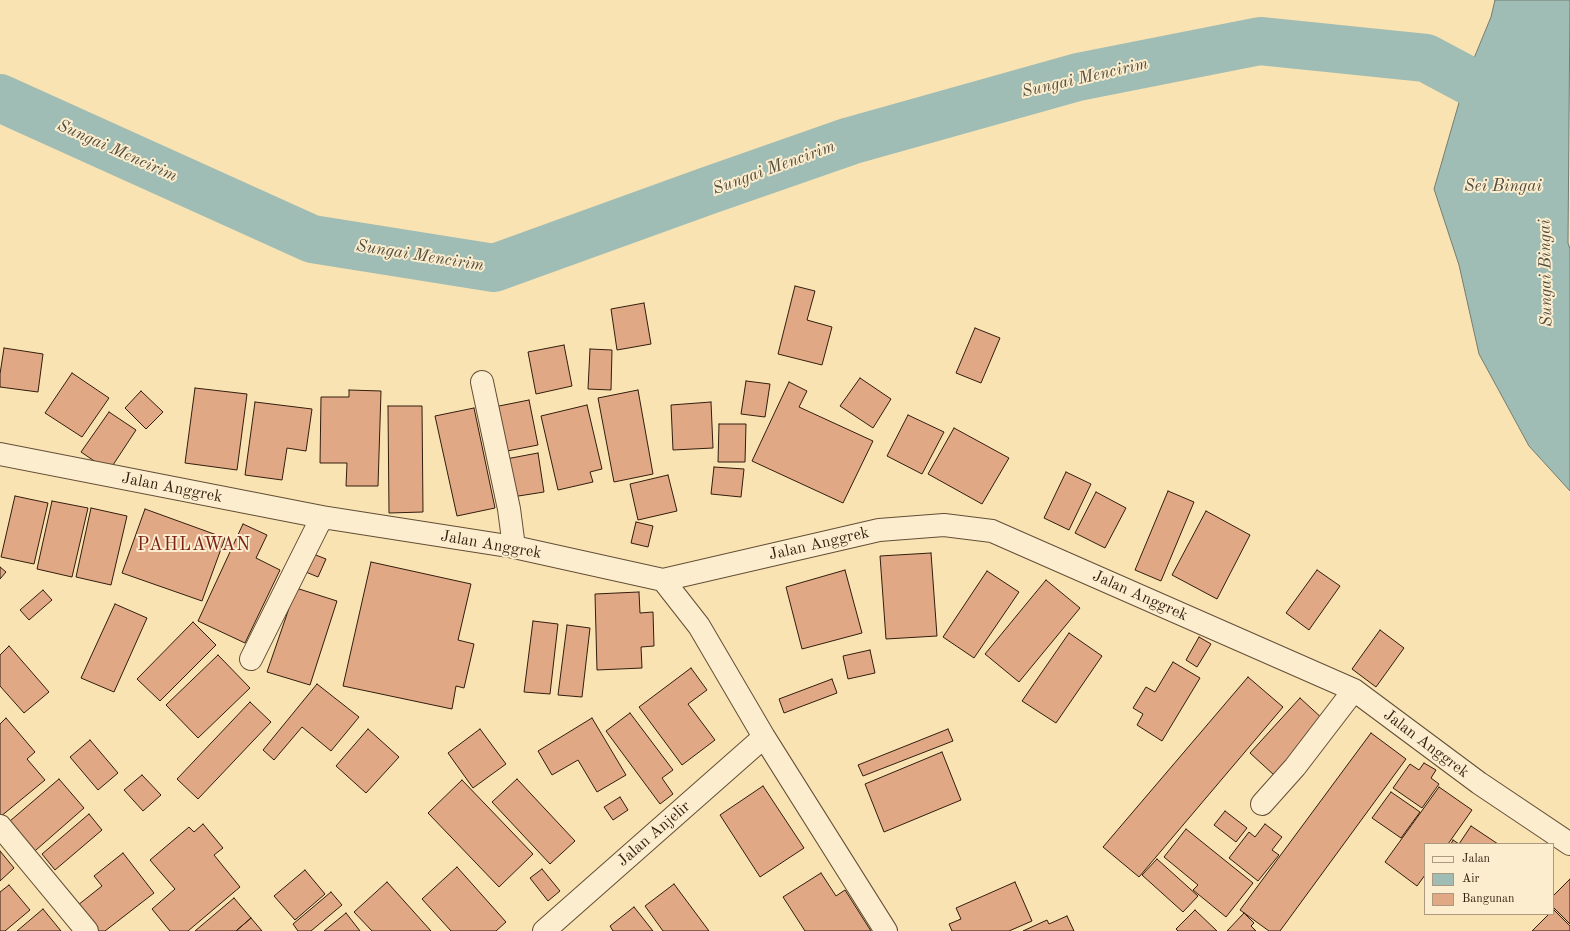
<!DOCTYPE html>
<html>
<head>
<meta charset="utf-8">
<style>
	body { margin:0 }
	#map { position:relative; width:1570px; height:931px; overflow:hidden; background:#fae3b3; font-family:"Old Standard TT",serif }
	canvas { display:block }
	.legend { position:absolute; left:1424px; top:843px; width:130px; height:72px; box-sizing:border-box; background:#fcedce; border:1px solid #ab9a80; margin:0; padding:5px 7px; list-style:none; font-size:12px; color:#311d0c }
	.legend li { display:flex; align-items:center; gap:8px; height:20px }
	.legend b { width:20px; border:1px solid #ab9a80 }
</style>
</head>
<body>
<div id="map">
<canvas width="1570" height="931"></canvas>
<ul class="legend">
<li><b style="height:5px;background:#fcedce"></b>Jalan</li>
<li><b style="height:11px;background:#9fbdb4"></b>Air</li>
<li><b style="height:11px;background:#e1a886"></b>Bangunan</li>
</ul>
</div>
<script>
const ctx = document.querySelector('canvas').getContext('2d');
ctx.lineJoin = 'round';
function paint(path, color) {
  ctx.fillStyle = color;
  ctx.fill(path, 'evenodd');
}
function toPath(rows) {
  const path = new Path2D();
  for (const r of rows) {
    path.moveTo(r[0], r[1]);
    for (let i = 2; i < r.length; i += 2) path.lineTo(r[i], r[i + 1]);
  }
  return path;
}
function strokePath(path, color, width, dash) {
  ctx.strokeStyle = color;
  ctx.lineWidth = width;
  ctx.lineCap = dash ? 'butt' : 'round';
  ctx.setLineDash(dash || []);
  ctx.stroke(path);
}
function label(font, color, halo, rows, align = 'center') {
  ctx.font = font + ' "Old Standard TT",serif';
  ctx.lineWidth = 4;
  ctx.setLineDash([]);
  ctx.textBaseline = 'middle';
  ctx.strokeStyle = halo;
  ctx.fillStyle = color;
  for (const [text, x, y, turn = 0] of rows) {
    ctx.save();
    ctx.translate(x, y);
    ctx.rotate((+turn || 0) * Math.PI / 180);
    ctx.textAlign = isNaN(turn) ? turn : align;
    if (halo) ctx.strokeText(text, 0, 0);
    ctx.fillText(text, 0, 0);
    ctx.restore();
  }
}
const water = toPath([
	[1495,0,1570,0,1568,243,1570,249,1570,491,1529,446,1479,354,1459,265,1434,189,1467,75,1491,17,1495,0]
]);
paint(water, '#9fbdb4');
strokePath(water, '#737d71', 1);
strokePath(toPath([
	[0,98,312,239,494,268,707,191,850,141,1078,77,1260,41,1426,58,1486,90,1515,122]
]), '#9fbdb4', 48);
const building = toPath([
	[795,286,815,291,807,320,832,327,822,365,778,354,795,286],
	[644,303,651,344,617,350,611,309,644,303],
	[975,328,1000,338,981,383,956,373,975,328],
	[564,345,572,386,536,394,528,352,564,345],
	[4,348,43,354,38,392,0,387,0,374,4,348],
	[590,349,612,350,611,390,588,389,590,349],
	[72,373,109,398,82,437,45,413,72,373],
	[860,378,891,399,873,428,840,406,860,378],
	[746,381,770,384,765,417,741,414,746,381],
	[789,382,807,391,799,407,873,441,843,503,752,461,789,382],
	[195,388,247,394,237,470,185,463,195,388],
	[349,390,381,391,378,486,346,486,347,463,320,463,321,397,349,397,349,390],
	[638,390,653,474,614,482,598,398,638,390],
	[141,391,163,412,146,429,125,408,141,391],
	[529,400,538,445,502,452,494,407,529,400],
	[255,402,312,409,306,451,287,448,282,480,245,475,255,402],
	[711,402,713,448,673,450,671,405,711,402],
	[587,405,602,469,590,472,593,482,558,490,541,416,587,405],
	[388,406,422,406,423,512,389,513,388,406],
	[474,408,495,508,457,516,435,416,474,408],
	[109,412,136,430,109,471,81,452,109,412],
	[908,415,944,432,922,474,887,456,908,415],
	[719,424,746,424,745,462,718,462,719,424],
	[954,428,1009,458,982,504,928,474,954,428],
	[538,453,544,492,512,497,506,459,538,453],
	[714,467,744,469,741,497,711,494,714,467],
	[1066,472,1091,484,1069,530,1044,518,1066,472],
	[668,475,677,511,638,520,630,484,668,475],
	[1168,491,1194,502,1161,581,1135,570,1168,491],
	[1096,492,1126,508,1105,548,1075,533,1096,492],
	[15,496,48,503,34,564,1,557,15,496],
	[52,501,88,508,72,577,37,569,52,501],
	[91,508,127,516,111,585,76,577,91,508],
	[145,509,225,538,202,601,122,573,145,509],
	[1206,511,1250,535,1217,599,1172,575,1206,511],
	[636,522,653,526,648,547,631,543,636,522],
	[243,524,267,535,256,558,280,570,245,643,198,621,243,524],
	[308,552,326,559,318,577,301,570,308,552],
	[931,553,937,636,886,639,880,556,931,553],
	[371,562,471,584,458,640,474,644,464,688,456,686,452,709,343,686,371,562],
	[0,567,6,572,0,579,0,567],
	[845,570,862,633,802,649,786,587,845,570],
	[1317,570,1340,586,1309,630,1286,613,1317,570],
	[987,571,1019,592,974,658,943,637,987,571],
	[1046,580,1080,608,1019,682,985,654,1046,580],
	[296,588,337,601,310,685,267,672,296,588],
	[43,590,52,600,29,620,20,610,43,590],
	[639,592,640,613,653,612,654,646,641,647,642,668,597,670,595,594,639,592],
	[115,604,147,618,114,692,81,678,115,604],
	[533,621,558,624,550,694,524,692,533,621],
	[193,622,216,645,160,701,137,679,193,622],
	[567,625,590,628,582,697,558,695,567,625],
	[1380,630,1404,648,1376,687,1352,669,1380,630],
	[1069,633,1102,656,1056,723,1022,701,1069,633],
	[1199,637,1211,644,1197,667,1186,660,1199,637],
	[9,646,49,692,24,713,0,686,0,655,9,646],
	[870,650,875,673,848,679,843,656,870,650],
	[218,655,250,688,198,738,166,705,218,655],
	[1173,662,1200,678,1162,741,1137,725,1143,714,1133,708,1146,687,1155,692,1173,662],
	[691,668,707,690,688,704,715,740,682,765,639,707,691,668],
	[1248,677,1283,707,1139,877,1103,847,1248,677],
	[832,679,837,693,784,713,779,699,832,679],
	[317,684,359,717,331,751,302,727,274,760,263,750,317,684],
	[1300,698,1324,720,1274,775,1250,753,1300,698],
	[250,702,271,722,198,799,177,779,250,702],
	[630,713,673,770,662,778,673,794,660,804,606,731,630,713],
	[6,718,35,752,27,759,45,780,0,817,0,724,6,718],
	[592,718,626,775,597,792,578,760,552,775,538,751,592,718],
	[368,729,399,757,366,793,336,766,368,729],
	[480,729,506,764,473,788,448,753,480,729],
	[948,729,953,741,863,776,858,765,948,729],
	[1371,733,1406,759,1280,931,1269,931,1240,910,1371,733],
	[90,740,118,773,98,790,70,757,90,740],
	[942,752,961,800,884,832,865,784,942,752],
	[1424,763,1436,770,1431,778,1439,784,1422,808,1393,788,1410,764,1419,770,1424,763],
	[142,775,161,795,143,811,124,790,142,775],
	[59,779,84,808,28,857,3,827,59,779],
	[517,779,575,841,550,864,492,802,517,779],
	[462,780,533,854,499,887,428,813,462,780],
	[763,786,804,848,760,877,720,815,763,786],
	[1439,787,1472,810,1448,844,1425,844,1425,875,1417,886,1385,862,1439,787],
	[1391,792,1420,812,1401,838,1372,818,1391,792],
	[620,797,628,810,613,820,604,807,620,797],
	[1225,811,1247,828,1236,842,1214,825,1225,811],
	[89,814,102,830,55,870,42,854,89,814],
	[203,824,223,848,214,855,240,887,188,931,170,931,152,909,175,889,150,860,189,827,194,832,203,824],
	[1265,824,1282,837,1272,850,1279,855,1258,881,1229,858,1249,832,1255,837,1265,824],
	[1471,826,1498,844,1459,844,1471,826],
	[1186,829,1253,883,1226,917,1193,890,1198,885,1164,857,1186,829],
	[1453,840,1459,844,1451,844,1453,840],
	[0,851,14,868,0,881,0,851],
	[123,853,154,893,105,931,98,931,78,905,102,886,94,876,123,853],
	[1157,859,1198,896,1183,912,1142,875,1157,859],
	[457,867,506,922,496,931,451,931,422,899,457,867],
	[542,869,560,891,548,901,530,878,542,869],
	[305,870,325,894,295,920,274,896,305,870],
	[821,873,836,896,845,890,871,931,805,931,783,897,821,873],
	[1570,879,1570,924,1553,907,1553,896,1570,879],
	[387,882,431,931,372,931,354,912,387,882],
	[1015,882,1032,921,1009,931,952,931,949,924,961,919,956,908,1015,882],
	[674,884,709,931,663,931,645,906,674,884],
	[9,885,30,910,5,931,0,931,0,892,9,885],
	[331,892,342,905,311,931,298,931,293,924,331,892],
	[234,898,251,918,236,931,195,931,234,898],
	[634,907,653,931,613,931,610,926,634,907],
	[43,909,61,931,17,931,43,909],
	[1195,910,1217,931,1178,931,1176,929,1195,910],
	[1554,910,1570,926,1570,931,1532,931,1549,914,1553,914,1554,910],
	[346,913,360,931,324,931,346,913],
	[1244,913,1254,923,1251,926,1256,931,1227,931,1244,913],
	[1067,916,1074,931,1023,931,1047,920,1049,924,1067,916],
	[251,918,262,931,236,931,251,918]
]);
paint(building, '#e1a886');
strokePath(building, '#311d0c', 1);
const minor = toPath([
	[482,382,509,509,514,547],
	[0,454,322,517,514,547,663,580,879,530,944,525,992,531,1354,690,1479,783,1570,844],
	[663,580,699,626,764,737,886,931],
	[251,659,322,517],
	[1262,804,1295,767,1354,690],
	[0,826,87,931],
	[544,931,764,737]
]);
strokePath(minor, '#634e36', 24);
strokePath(minor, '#fcedce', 22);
label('16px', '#311d0c', '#fcedce', [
	["Jalan Anggrek",172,488,11],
	["Jalan Anggrek",819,544,-13],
	["Jalan Anggrek",491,545,10],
	["Jalan Anggrek",1140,596,24],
	["Jalan Anggrek",1426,744,37],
	["Jalan Anjelir",654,834,-41]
]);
label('italic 17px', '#524d3e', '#fcedce', [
	["Sungai Mencirim",1085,78,-13],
	["Sungai Mencirim",117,151,24],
	["Sungai Mencirim",774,168,-20],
	["Sei Bingai",1503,187],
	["Sungai Mencirim",420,256,9],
	["Sungai Bingai",1546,273,-91]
]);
ctx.letterSpacing = '1px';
label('18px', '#7a1f14', '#fcedce', [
	["PAHLAWAN",194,545]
]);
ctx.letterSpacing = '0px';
</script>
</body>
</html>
